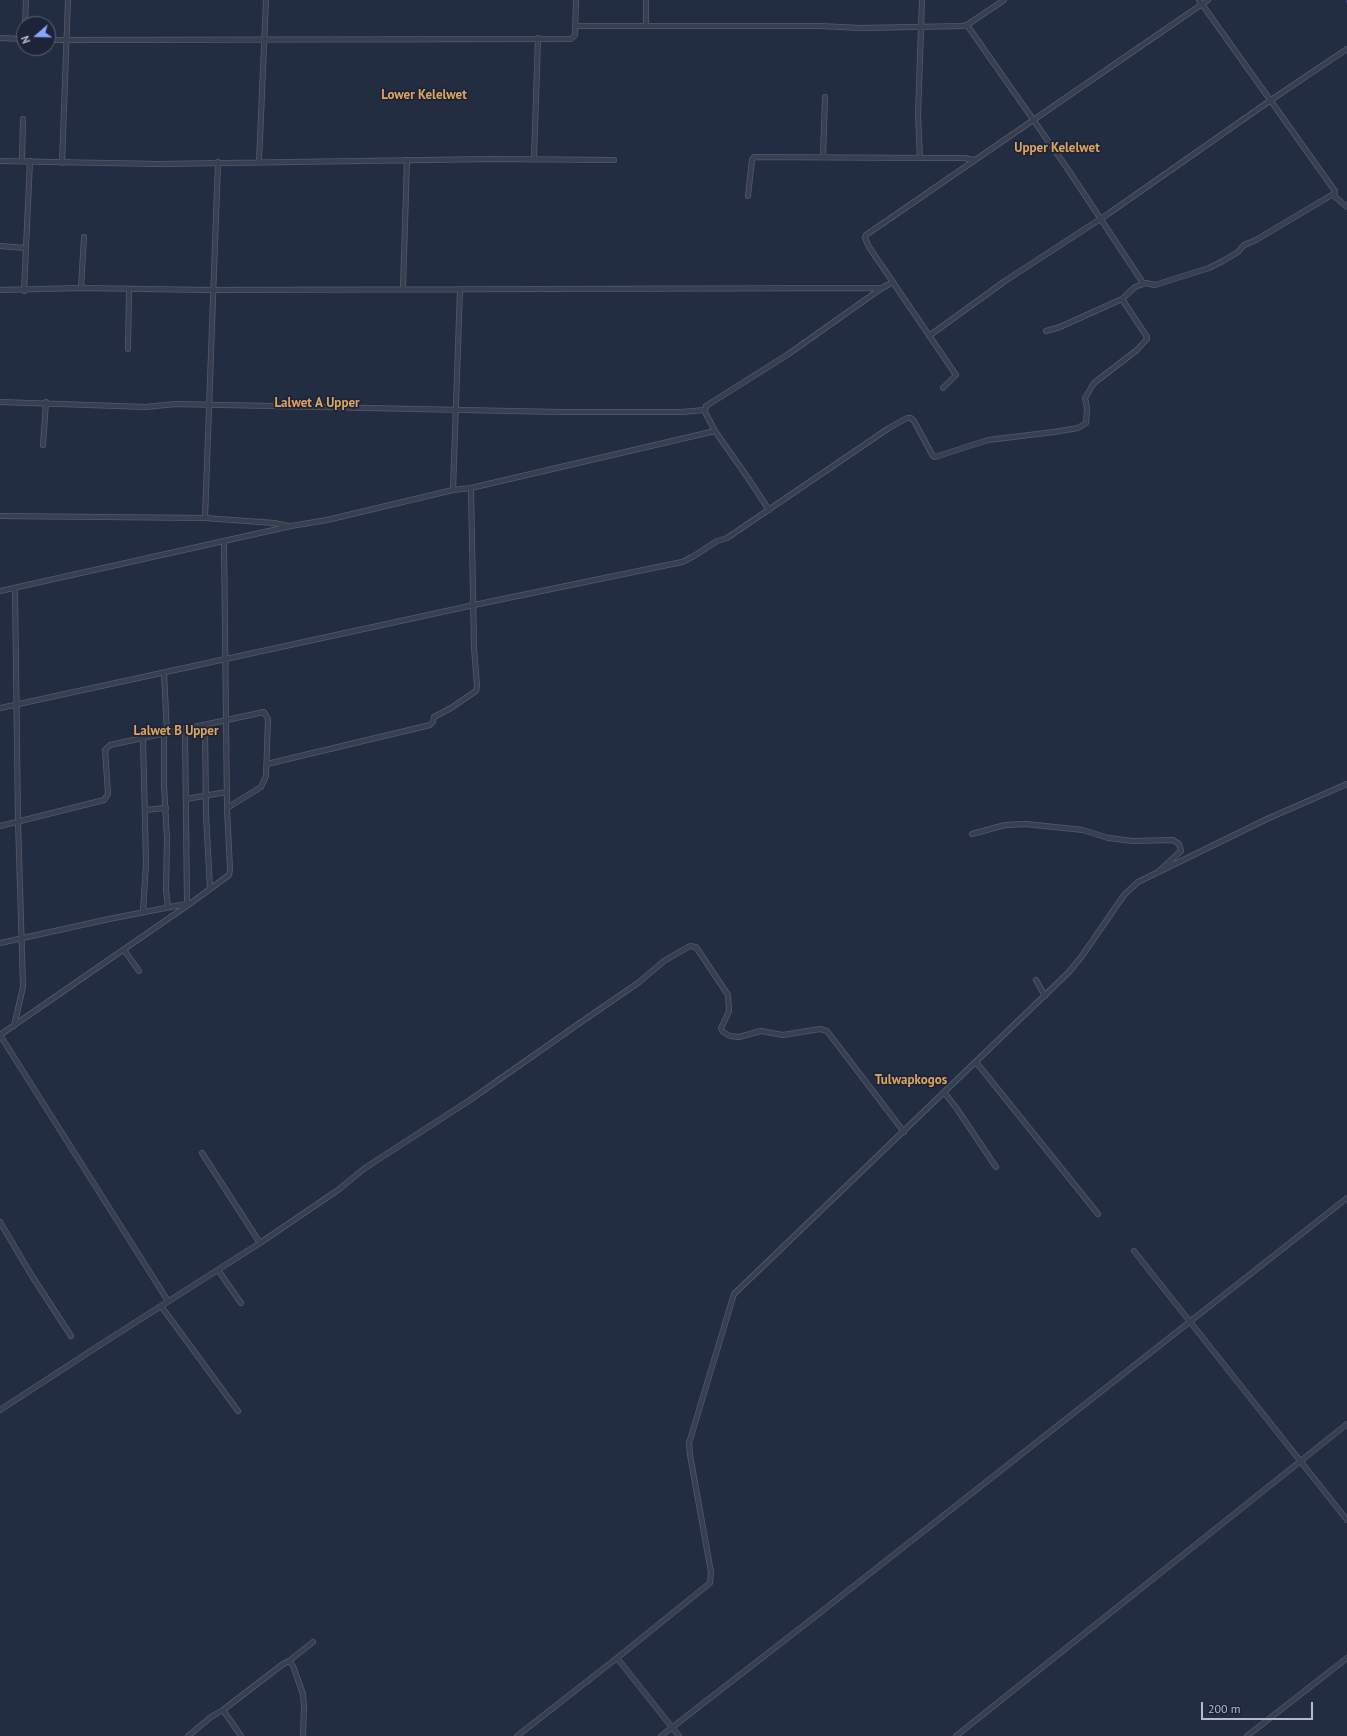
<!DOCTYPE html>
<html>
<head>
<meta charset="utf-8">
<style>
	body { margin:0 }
	#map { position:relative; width:1347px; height:1736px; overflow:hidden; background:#232d42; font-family:"PT Sans",sans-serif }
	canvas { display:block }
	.north { position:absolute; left:16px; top:16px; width:40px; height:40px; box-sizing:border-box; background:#1d2437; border:1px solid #5a6073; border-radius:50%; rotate:250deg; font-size:11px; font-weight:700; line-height:16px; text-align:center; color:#b5bbcc }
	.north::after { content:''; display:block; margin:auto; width:14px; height:18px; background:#86a6ff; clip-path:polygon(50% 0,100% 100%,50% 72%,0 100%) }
	.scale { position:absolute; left:1201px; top:1702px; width:112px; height:18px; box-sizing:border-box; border:2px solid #b5bbcc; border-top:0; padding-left:5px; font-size:12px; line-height:14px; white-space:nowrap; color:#b5bbcc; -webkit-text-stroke:3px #1d2437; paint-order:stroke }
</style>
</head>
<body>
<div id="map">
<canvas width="1347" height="1736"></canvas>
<div class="north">N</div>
<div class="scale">200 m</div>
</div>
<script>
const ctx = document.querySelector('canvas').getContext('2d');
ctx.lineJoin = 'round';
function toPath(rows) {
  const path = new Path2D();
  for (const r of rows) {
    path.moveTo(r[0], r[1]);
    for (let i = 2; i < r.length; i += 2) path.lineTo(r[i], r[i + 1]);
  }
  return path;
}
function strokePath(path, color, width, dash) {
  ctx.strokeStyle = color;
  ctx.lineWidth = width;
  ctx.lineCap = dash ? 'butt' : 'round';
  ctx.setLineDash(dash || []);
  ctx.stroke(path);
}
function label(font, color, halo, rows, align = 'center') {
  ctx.font = font + ' "PT Sans",sans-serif';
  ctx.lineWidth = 3.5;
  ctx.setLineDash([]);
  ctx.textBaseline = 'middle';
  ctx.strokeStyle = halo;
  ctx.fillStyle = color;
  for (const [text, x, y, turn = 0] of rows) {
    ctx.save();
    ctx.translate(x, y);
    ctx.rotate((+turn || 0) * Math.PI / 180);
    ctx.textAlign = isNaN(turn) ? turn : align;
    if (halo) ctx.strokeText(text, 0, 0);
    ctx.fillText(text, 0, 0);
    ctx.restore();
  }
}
strokePath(toPath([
	[1346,0,1347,3]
]), '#36456a', 1);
const minor = toPath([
	[25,24,26,0],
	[967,25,1067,168,1143,283,1146,283],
	[575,26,820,26,861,28,962,26,967,25,1004,0],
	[646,26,646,0],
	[0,38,24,39],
	[48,40,571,39,575,35,576,0],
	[823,157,825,97],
	[920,158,918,115,922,0],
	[534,159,538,38],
	[0,161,159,164,492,159,614,160],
	[22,161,23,119],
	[259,162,266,0],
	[62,163,68,0],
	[1333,195,1347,207],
	[748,196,752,160,754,157,928,158,964,158,975,160],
	[0,246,26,248],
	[81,288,84,237],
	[403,288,407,160],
	[0,290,81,288,208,290,882,288],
	[24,291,30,161],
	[1122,299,1135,287,1146,283,1155,285,1209,268,1223,261,1238,252,1244,245,1256,240,1335,193,1335,191,1199,0],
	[929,336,1005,281,1108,214,1271,100,1347,49],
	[128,349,129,290],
	[943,388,956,375,869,247,865,238,866,235,1208,0],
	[0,402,146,407,175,404,560,412,682,412,704,410],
	[43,445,46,402],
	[453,490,460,289],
	[769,510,748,478,715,431,705,412,706,406,787,355,882,288,893,282],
	[0,516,205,518,274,523,289,526],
	[205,518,218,162],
	[0,591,291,526,327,520,453,490,471,488,715,431],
	[164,673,167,733],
	[0,708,474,605,682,562,694,556,717,541,727,538,889,428,907,418,911,418,914,421,933,456,935,457,988,440,1054,432,1078,428,1086,423,1087,408,1085,398,1094,383,1137,350,1147,339,1147,337,1122,299,1060,327,1046,331],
	[205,725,206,814,210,889],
	[185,730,187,903],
	[164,734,164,785,167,839,166,890,168,907],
	[143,738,146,863,143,912],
	[267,764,430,725,433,722,434,717,451,708,476,691,477,686,474,647,471,488],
	[186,799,227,792],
	[145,810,166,808],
	[0,826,104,800,108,794,105,750,110,745,264,712,268,719,266,776,261,787,227,808],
	[972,834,1005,825,1026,824,1083,830,1108,838,1133,841,1173,840,1179,844,1181,851,1158,872],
	[0,943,109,919,191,903],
	[124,950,139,971],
	[1036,980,1045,996],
	[14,1026,23,987,18,821,15,589],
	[0,1035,191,903,229,875,230,869,227,808,224,542],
	[0,1035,168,1301],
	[976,1062,1098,1214],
	[944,1092,957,1109,996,1167],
	[202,1153,260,1243],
	[0,1222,32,1276,71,1336],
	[1134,1251,1347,1520],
	[218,1270,241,1303],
	[161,1306,238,1411],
	[0,1410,103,1343,260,1243,338,1190,365,1168,470,1100,584,1020,638,983,664,961,690,946,696,947,728,995,729,1011,723,1024,721,1028,723,1032,730,1036,739,1037,761,1031,783,1035,820,1029,827,1031,904,1132],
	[289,1661,313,1642],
	[223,1710,241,1736],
	[188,1736,211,1717,223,1710,283,1664,289,1661,293,1666,303,1694,304,1707,303,1736],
	[517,1736,617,1658],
	[661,1736,812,1619,1347,1198],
	[679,1736,617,1658,710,1583,711,1572,690,1455,689,1443,734,1294,1069,972,1082,956,1124,895,1138,882,1267,819,1347,784],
	[956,1736,1347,1424],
	[1247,1736,1347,1658]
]);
strokePath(minor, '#535a6c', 6);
strokePath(minor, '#383f51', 4.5);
label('bold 13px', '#dda55e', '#1d2437', [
	["Lower Kelelwet",424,95],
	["Upper Kelelwet",1057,148],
	["Lalwet A Upper",317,403],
	["Lalwet B Upper",176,731],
	["Tulwapkogos",911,1080]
]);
</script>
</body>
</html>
